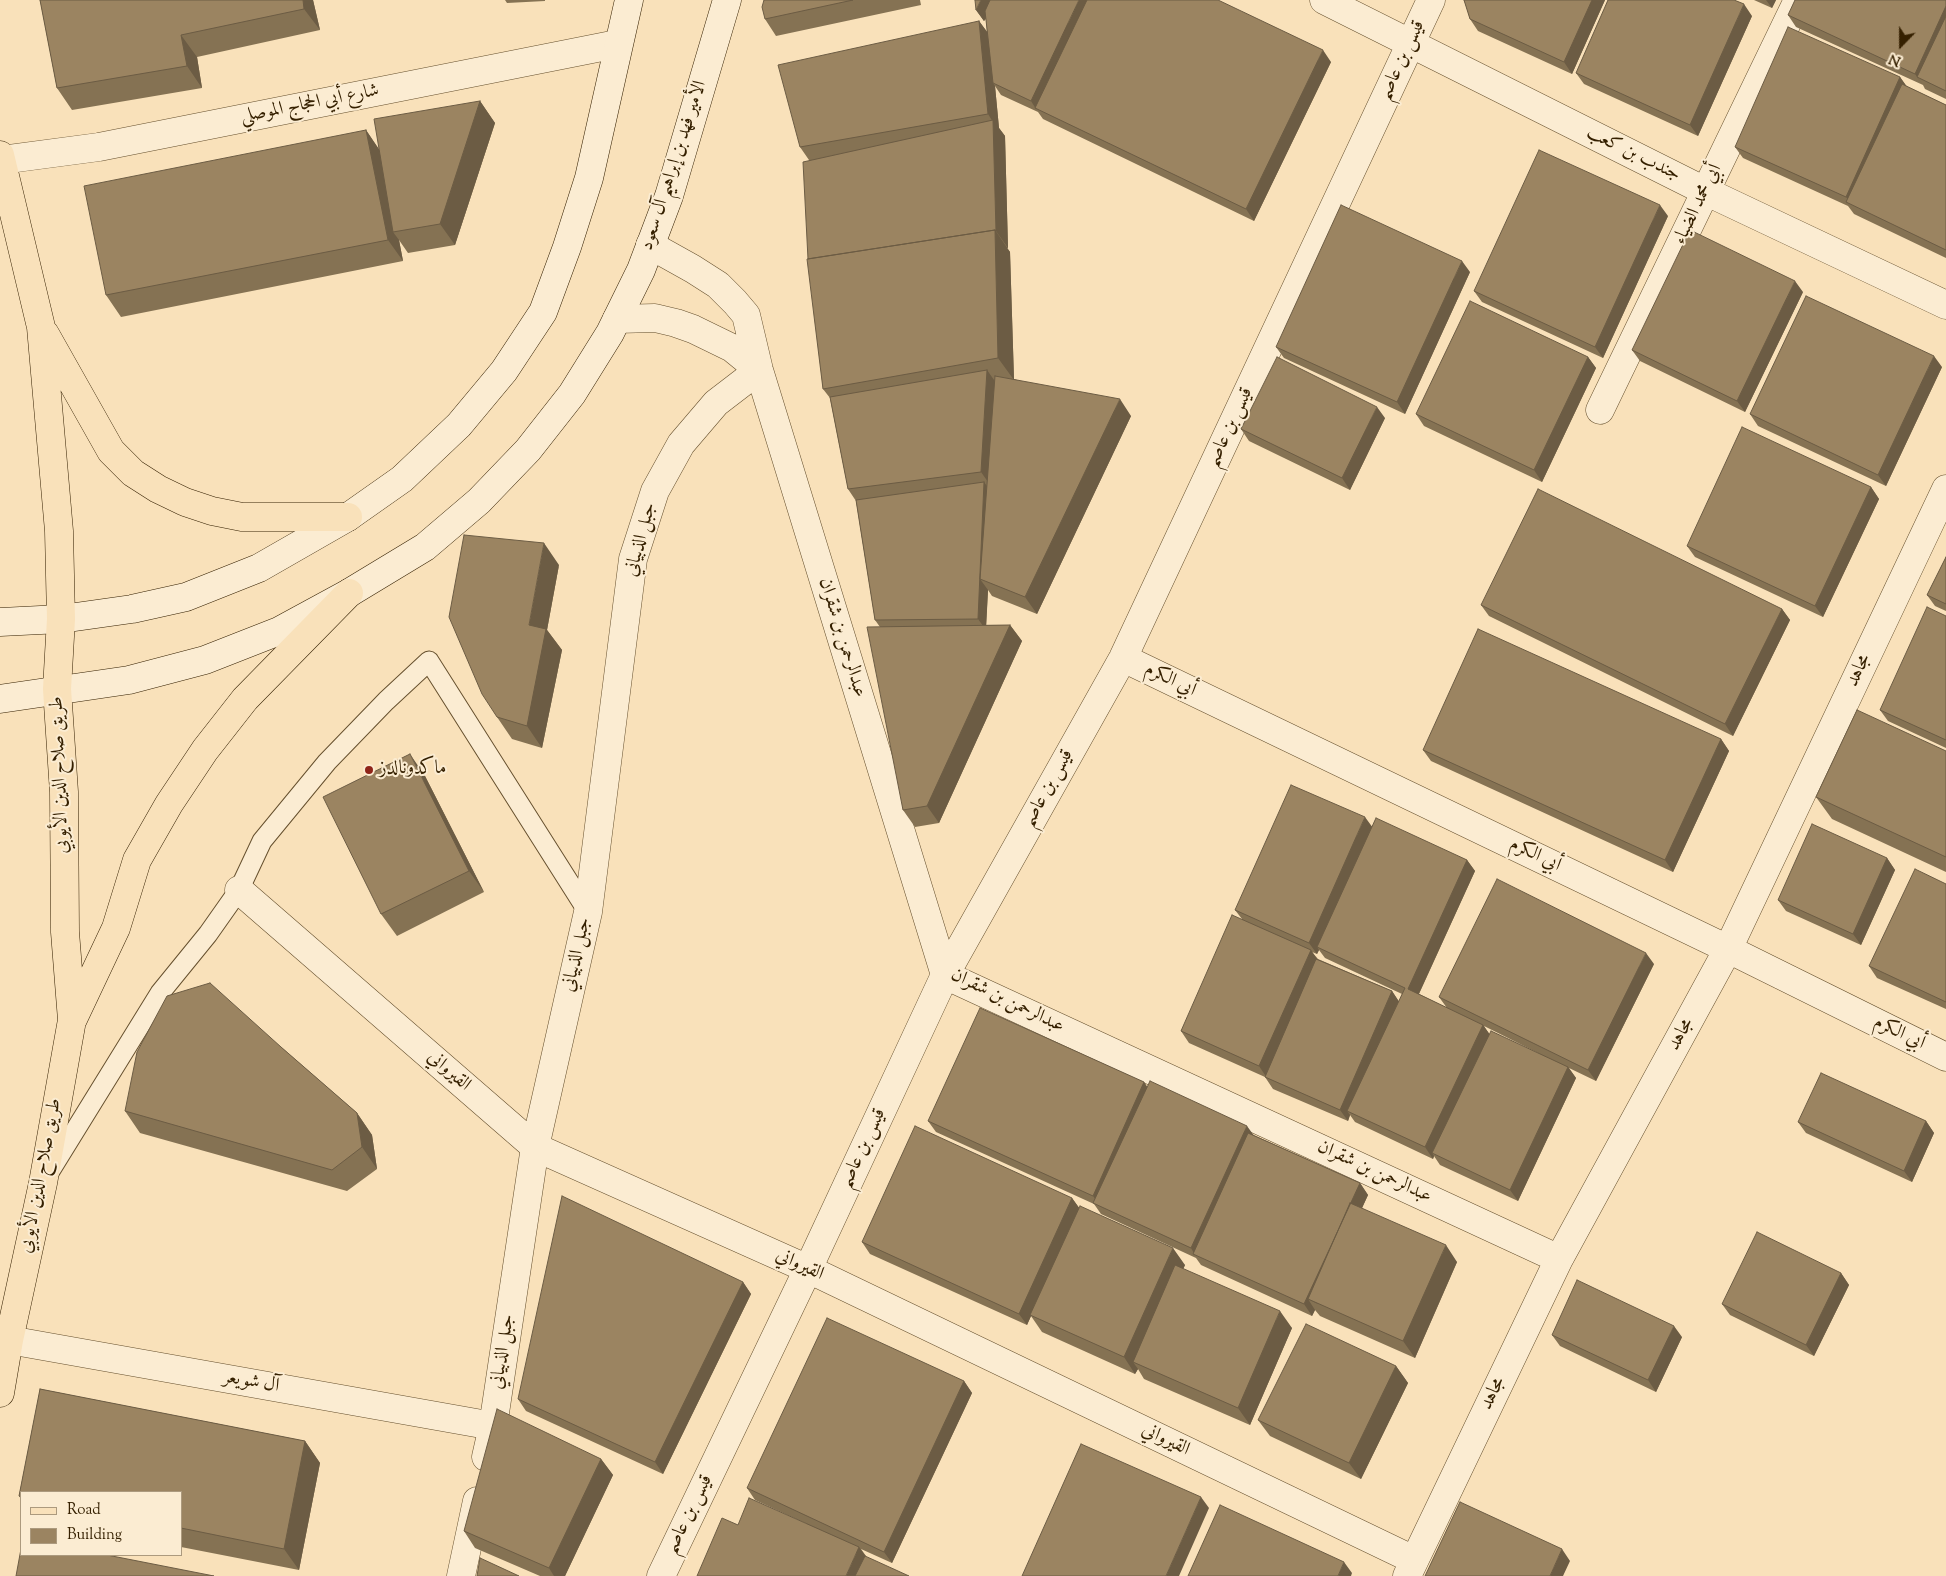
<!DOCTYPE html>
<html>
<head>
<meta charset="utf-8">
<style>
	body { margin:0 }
	#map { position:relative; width:1946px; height:1576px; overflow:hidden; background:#f9e1ba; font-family:"Sorts Mill Goudy",serif }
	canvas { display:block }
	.legend { position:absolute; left:20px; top:1491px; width:162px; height:65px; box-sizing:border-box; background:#fbecd2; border:1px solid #ac9a7e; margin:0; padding:6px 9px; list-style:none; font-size:15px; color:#352000 }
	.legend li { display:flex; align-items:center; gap:10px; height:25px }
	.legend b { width:25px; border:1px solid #ac9a7e }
	.north { position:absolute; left:1876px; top:20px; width:50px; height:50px; -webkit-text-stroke:4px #fbecd2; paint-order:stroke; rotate:202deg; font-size:14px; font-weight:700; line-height:20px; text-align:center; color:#352000 }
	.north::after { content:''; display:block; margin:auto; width:18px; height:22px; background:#352000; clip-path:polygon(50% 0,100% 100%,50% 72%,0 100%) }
</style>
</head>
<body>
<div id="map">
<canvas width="1946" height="1576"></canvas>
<ul class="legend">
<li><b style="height:6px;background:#f9e1ba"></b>Road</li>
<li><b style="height:14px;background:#9b8461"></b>Building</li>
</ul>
<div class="north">N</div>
</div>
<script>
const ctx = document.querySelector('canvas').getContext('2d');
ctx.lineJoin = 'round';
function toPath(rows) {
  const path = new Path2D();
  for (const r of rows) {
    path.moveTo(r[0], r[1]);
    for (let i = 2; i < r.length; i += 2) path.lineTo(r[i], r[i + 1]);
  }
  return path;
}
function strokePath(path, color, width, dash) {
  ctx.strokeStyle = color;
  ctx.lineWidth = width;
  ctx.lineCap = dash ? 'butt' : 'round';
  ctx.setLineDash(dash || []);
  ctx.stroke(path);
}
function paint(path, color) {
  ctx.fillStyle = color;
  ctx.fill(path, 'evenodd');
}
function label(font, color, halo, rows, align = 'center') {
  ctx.font = font + ' "Sorts Mill Goudy",Amiri,serif';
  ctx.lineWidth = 4;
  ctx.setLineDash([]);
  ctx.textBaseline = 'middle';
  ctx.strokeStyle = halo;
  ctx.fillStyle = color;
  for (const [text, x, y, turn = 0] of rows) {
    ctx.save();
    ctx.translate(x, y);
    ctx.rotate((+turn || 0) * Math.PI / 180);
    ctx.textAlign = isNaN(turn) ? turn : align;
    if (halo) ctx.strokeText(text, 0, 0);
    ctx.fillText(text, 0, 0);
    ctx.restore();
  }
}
const service = toPath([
	[50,1171,160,993,208,934,239,890,262,841,327,762,386,701,429,661,588,912]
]);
const minor = toPath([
	[1324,0,1705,191,1946,305],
	[1,160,99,147,617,44],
	[650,245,693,269,718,285,735,302,746,315,759,370,945,975,1559,1259],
	[617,319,655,318,676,323,693,329,732,348,759,370],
	[1600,410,1798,0],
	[1123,658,1728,949,1946,1057],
	[239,890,535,1147,808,1269,1414,1560],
	[9,1340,493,1426],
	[486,1457,493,1426,535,1147,588,912,633,559,655,491,681,444,716,403,759,370],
	[461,1576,477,1501],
	[661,1576,808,1269,945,975,1123,658,1431,0],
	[1407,1576,1559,1259,1728,949,1946,489]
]);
const secondary = toPath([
	[0,622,61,619,132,609,186,597,259,568,348,517,402,479,459,425,504,371,543,312,567,247,589,178,629,0],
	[0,699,129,680,205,660,279,631,349,593,425,547,479,501,528,450,572,394,610,333,641,270,669,196,727,0]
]);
const primary = toPath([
	[0,155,41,327,59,531,61,619,57,689,64,792,65,932,72,1020,43,1183,9,1340,0,1393],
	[45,334,111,451,133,473,158,489,185,502,212,511,242,517,348,517],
	[73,1019,116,928,137,860,169,804,205,750,245,699,349,593]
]);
strokePath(service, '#66502e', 21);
strokePath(minor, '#66502e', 29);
strokePath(secondary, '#352000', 29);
strokePath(primary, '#352000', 29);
strokePath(service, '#fbecd2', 19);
strokePath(minor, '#fbecd2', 28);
strokePath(secondary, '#fbecd2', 28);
strokePath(primary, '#f9e1ba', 28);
paint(toPath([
	[40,0,313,0,320,30,197,57,202,88,72,110,57,88],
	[505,0,545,0,545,1,507,3],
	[764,0,920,0,921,5,776,36,765,19],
	[1464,0,1605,0,1572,74,1478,31,1470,19],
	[1754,0,1776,0,1772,8],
	[1946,0,1946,99,1925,89,1923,85,1796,27,1788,15],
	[976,10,1331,62,1254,221,1043,119,1038,112,1001,95,995,86,999,128,1005,136,1008,248,1007,248,1010,252,1014,379,1131,416,1037,614,992,596,988,590,986,625,1010,625,1022,641,939,823,915,827,903,810,880,627,875,620,856,501,848,489,830,398,823,389,808,259,809,160,800,147,979,21,987,32,986,19,984,21],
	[1752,16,1698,136,1584,84,1576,73],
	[1900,77,1906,86,1946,105,1946,258,1854,214,1848,206,1743,158,1735,147],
	[480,101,495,123,455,245,408,253,399,240,403,261,121,317,106,295,366,130,379,150],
	[1668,216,1603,358,1482,302,1474,291],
	[1470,272,1405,414,1284,358,1276,347],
	[1803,292,1745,412,1640,361,1632,350],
	[1588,357,1596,368,1542,482,1424,426,1416,414],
	[1942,367,1886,486,1758,426,1750,414],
	[1385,418,1350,490,1249,441,1241,429],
	[1871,487,1879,499,1823,617,1695,557,1687,546],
	[1946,557,1946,611,1935,606,1927,595],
	[559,565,547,630,562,650,542,748,512,739,497,717],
	[1481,605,1782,609,1790,620,1733,736,1489,616],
	[1946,616,1946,748,1888,721,1880,710],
	[1721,739,1729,751,1673,872,1431,761,1423,750],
	[1946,751,1946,872,1832,819,1816,797],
	[425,776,484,892,397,936,381,914],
	[1372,826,1467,860,1475,871,1419,994,1447,1008,1439,997,1654,964,1596,1081,1569,1068,1576,1078,1518,1201,1440,1165,1434,1156,1433,1159,1355,1122,1350,1115,1348,1121,1273,1089,1265,1077,1189,1043,1181,1031,1242,919,1235,910],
	[1319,950,1325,958,1402,994,1399,1002,1392,991,1318,959,1312,952,1317,954],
	[1484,1026,1540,1054,1489,1034],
	[1887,858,1895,870,1861,945,1786,911,1778,900],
	[1946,884,1946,1009,1877,978,1869,966],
	[281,1047,357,1113,372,1135,377,1169,347,1191,140,1133,125,1111],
	[1144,1082,1147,1087,1360,1183,1368,1195,1362,1208,1457,1262,1415,1358,1320,1316,1315,1310,1312,1316,1201,1265,1196,1258,1101,1214,1094,1204,936,1132,928,1121],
	[1926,1121,1934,1133,1912,1182,1806,1133,1798,1122],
	[1072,1198,1079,1208,1185,1265,1183,1269,1292,1328,1250,1425,1144,1379,1138,1369,1135,1374,1042,1332,1031,1316,1027,1325,870,1254,862,1242],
	[1841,1273,1849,1285,1814,1356,1730,1315,1722,1304],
	[743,1282,751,1294,663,1474,526,1411,518,1399],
	[1552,1335,1682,1337,1656,1392,1560,1346],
	[1396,1366,1408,1383,1361,1479,1270,1436,1258,1420],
	[964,1381,972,1393,892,1563,861,1549,866,1556,738,1525,807,1524,755,1500,747,1488],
	[40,1389,305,1441,320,1463,299,1570,181,1547,181,1492,21,1492,21,1499,19,1496],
	[601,1459,613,1475,565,1576,540,1576,475,1548,464,1531]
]), '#857253');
paint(toPath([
	[303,0,313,0,320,30,304,9],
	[981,0,995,0,984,21,976,10],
	[1079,0,1093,0,1036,109,1031,101],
	[1592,0,1605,0,1572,74,1564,62],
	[1766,0,1776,0,1772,8],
	[1744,4,1752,16,1698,136,1690,125],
	[1946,6,1946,35,1917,77,1923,85,1915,74],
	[979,21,991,37,993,83,995,86,999,128,1005,136,1008,248,996,231,993,122,988,114],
	[181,35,197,57,202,88,187,66],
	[1323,50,1331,62,1254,221,1246,209],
	[1900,77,1908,88,1852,205,1846,197],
	[480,101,495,123,455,245,440,224],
	[366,130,381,152,393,232,399,240,403,261,388,240],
	[1660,205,1668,216,1603,358,1595,347],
	[995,230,1010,252,1014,380,998,358],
	[1462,261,1470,272,1405,414,1397,402],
	[1795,281,1803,292,1745,412,1737,401],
	[1934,356,1942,367,1886,486,1878,475],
	[1588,357,1596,368,1542,482,1534,470],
	[987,370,999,387,993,489,981,472],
	[1120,399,1131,416,1037,614,1025,597],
	[1377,407,1385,418,1350,490,1342,478],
	[984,482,992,493,980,579,988,590,986,630,978,619],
	[1871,487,1879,499,1823,617,1815,606],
	[544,543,559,565,547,630,562,650,542,748,527,726,529,625],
	[1782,609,1790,620,1733,736,1725,724],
	[1010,625,1022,641,939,823,927,806],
	[1721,739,1729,751,1673,872,1665,860],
	[410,754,425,776,484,892,469,871],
	[1365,817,1373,828,1317,947,1319,950,1317,954,1309,943],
	[1887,858,1895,870,1861,945,1853,934],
	[1467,860,1475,871,1416,1000,1408,989],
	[1311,950,1319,962,1267,1078,1259,1066],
	[1646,953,1654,964,1596,1081,1588,1070],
	[1392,991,1400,1003,1347,1111,1350,1115,1348,1121,1340,1110],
	[1483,1025,1491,1036,1432,1153,1434,1156,1433,1159,1425,1147],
	[1568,1067,1576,1078,1518,1201,1510,1190],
	[1144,1082,1152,1094,1101,1207,1093,1196],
	[357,1113,372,1135,377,1169,362,1147],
	[1926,1121,1934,1133,1912,1182,1904,1171],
	[1247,1126,1255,1137,1195,1255,1191,1248],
	[1360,1183,1368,1195,1318,1304,1308,1299,1315,1310,1312,1316,1304,1304],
	[1072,1198,1080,1209,1030,1315,1031,1316,1027,1325,1019,1314],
	[1446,1245,1457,1262,1415,1358,1403,1341],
	[1173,1248,1185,1265,1140,1365,1133,1362,1138,1369,1135,1374,1124,1357],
	[1841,1273,1849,1285,1814,1356,1806,1345],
	[743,1282,751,1294,663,1474,655,1462],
	[1280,1311,1292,1328,1250,1425,1238,1408],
	[1674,1326,1682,1337,1656,1392,1648,1380],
	[1396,1366,1408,1383,1361,1479,1349,1463],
	[964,1381,972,1393,892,1563,884,1552],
	[305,1441,320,1463,299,1570,284,1549],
	[601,1459,613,1475,565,1576,554,1576,549,1568],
	[1201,1497,1209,1508,1179,1576,1166,1576],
	[859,1547,867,1558,859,1576,846,1576],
	[1562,1549,1570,1561,1563,1576,1550,1576],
	[1344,1562,1352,1573,1351,1576,1338,1576]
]), '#6c5c44');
const building = toPath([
	[40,0,303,0,304,9,181,35,187,66,57,88,40,0],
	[764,0,853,0,765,19,762,7,764,0],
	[975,0,981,0,976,10,975,0],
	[990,0,1079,0,1031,101,993,83,985,11,990,0],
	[1087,0,1218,0,1323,50,1246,209,1035,108,1087,0],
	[1464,0,1592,0,1564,62,1470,19,1464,0],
	[1608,0,1734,0,1744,4,1690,125,1576,73,1608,0],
	[1795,0,1946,0,1946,6,1915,74,1788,15,1795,0],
	[1946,16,1946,91,1917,77,1946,16],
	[979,21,988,114,800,147,778,65,979,21],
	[1788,27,1900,77,1846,197,1735,147,1788,27],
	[1902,84,1946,105,1946,250,1846,202,1902,84],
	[480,101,440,224,393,232,374,119,480,101],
	[993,120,996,231,995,231,995,230,808,259,803,162,993,120],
	[366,130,388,240,106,295,84,186,366,130],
	[1539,150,1660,205,1595,347,1474,291,1539,150],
	[1341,205,1462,261,1397,402,1276,347,1341,205],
	[995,230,998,358,823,389,807,259,995,230],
	[1690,230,1795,281,1737,401,1632,350,1690,230],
	[1806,296,1934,356,1878,475,1750,414,1806,296],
	[1470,301,1588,357,1534,470,1416,414,1470,301],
	[1277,357,1377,407,1342,478,1241,429,1277,357],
	[987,370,981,472,848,489,830,397,987,370],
	[995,376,1120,399,1025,597,980,579,995,376],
	[1742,427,1871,487,1815,606,1687,546,1742,427],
	[984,482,978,619,875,620,856,500,984,482],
	[1538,489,1782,609,1725,724,1481,605,1538,489],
	[464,535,544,543,529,625,546,629,527,726,497,717,482,694,449,617,464,535],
	[1946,557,1946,604,1927,595,1946,557],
	[1927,607,1946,616,1946,740,1880,710,1927,607],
	[1010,625,927,806,903,810,867,627,1010,625],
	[1478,629,1721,739,1665,860,1423,750,1478,629],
	[1857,710,1946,751,1946,857,1816,797,1857,710],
	[410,754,469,871,381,914,323,797,410,754],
	[1291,785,1365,817,1309,943,1235,910,1291,785],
	[1376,818,1467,860,1408,989,1483,1025,1425,1147,1347,1111,1405,988,1317,947,1376,818],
	[1812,824,1887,858,1853,934,1778,900,1812,824],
	[1915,869,1946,884,1946,1002,1869,966,1915,869],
	[1497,879,1646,953,1588,1070,1439,997,1497,879],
	[1232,915,1311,950,1259,1066,1181,1031,1232,915],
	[1316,959,1392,991,1340,1110,1265,1077,1316,959],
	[210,983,281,1047,357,1113,362,1147,332,1170,125,1111,137,1052,167,996,210,983],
	[980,1008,1144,1082,1093,1196,928,1121,980,1008],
	[1491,1031,1568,1067,1510,1190,1432,1153,1491,1031],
	[1821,1073,1926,1121,1904,1171,1798,1122,1821,1073],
	[1150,1081,1247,1126,1191,1248,1093,1203,1150,1081],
	[915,1126,1072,1198,1019,1314,862,1242,915,1126],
	[1248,1133,1360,1183,1304,1304,1193,1254,1248,1133],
	[562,1196,743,1282,655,1462,518,1399,562,1196],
	[1350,1203,1446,1245,1403,1341,1308,1299,1350,1203],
	[1080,1206,1173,1248,1124,1357,1030,1315,1080,1206],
	[1757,1232,1841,1273,1806,1345,1722,1304,1757,1232],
	[1175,1265,1280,1311,1238,1408,1133,1362,1175,1265],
	[1577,1280,1674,1326,1648,1380,1552,1335,1577,1280],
	[827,1318,964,1381,884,1552,747,1488,827,1318],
	[1306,1324,1396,1366,1349,1463,1258,1420,1306,1324],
	[40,1389,305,1441,284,1549,181,1528,181,1492,21,1492,21,1497,19,1496,40,1389],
	[497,1409,601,1459,549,1568,464,1531,497,1409],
	[1081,1444,1201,1497,1166,1576,1022,1576,1081,1444],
	[749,1498,859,1547,846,1576,697,1576,722,1518,738,1525,749,1498],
	[1460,1502,1562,1549,1550,1576,1425,1576,1460,1502],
	[1220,1505,1344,1562,1338,1576,1188,1576,1220,1505],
	[21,1549,21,1555,107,1555,214,1576,16,1576,21,1549],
	[865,1556,909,1576,855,1576,865,1556],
	[480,1558,519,1576,477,1576,480,1558]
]);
paint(building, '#9b8461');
strokePath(building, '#6c5c44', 1);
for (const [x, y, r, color] of [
	[369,770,5,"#8f2418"]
]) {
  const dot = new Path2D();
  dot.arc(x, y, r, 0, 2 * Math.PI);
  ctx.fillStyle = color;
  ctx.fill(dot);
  strokePath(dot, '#fbecd2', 2);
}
label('19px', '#352000', '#fbecd2', [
	["قيس بن عاصم",1403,61,-65],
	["شارع أبي الحجاج الموصلي",310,105,-11],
	["جندب بن كعب",1633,155,26],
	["الأمير فهد بن إبراهيم آل سعود",675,166,-72],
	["أبي محمد الضياء",1699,205,-64],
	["قيس بن عاصم",1231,428,-65],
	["جبل الذبياني",642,540,-75],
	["عبدالرحمن بن شقران",841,638,73],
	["مجاهد",1860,671,-65],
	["أبي الكرم",1170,681,26],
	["طريق صلاح الدين الأيوبي",61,775,-92],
	["قيس بن عاصم",1049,789,-61],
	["أبي الكرم",1535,856,26],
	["جبل الذبياني",578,955,-77],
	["عبدالرحمن بن شقران",1007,1002,26],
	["أبي الكرم",1899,1034,26],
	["مجاهد",1682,1035,-61],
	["القيرواني",448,1072,41],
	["قيس بن عاصم",864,1149,-65],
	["عبدالرحمن بن شقران",1374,1173,25],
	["طريق صلاح الدين الأيوبي",42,1176,-79],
	["القيرواني",799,1266,25],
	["جبل الذبياني",504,1352,-81],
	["آل شويعر",251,1383,10],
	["مجاهد",1494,1394,-64],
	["القيرواني",1165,1441,26],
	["قيس بن عاصم",690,1515,-64]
]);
label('19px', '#352000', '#fbecd2', [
	["ماكدونالدز",379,770]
], 'left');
</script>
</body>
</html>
